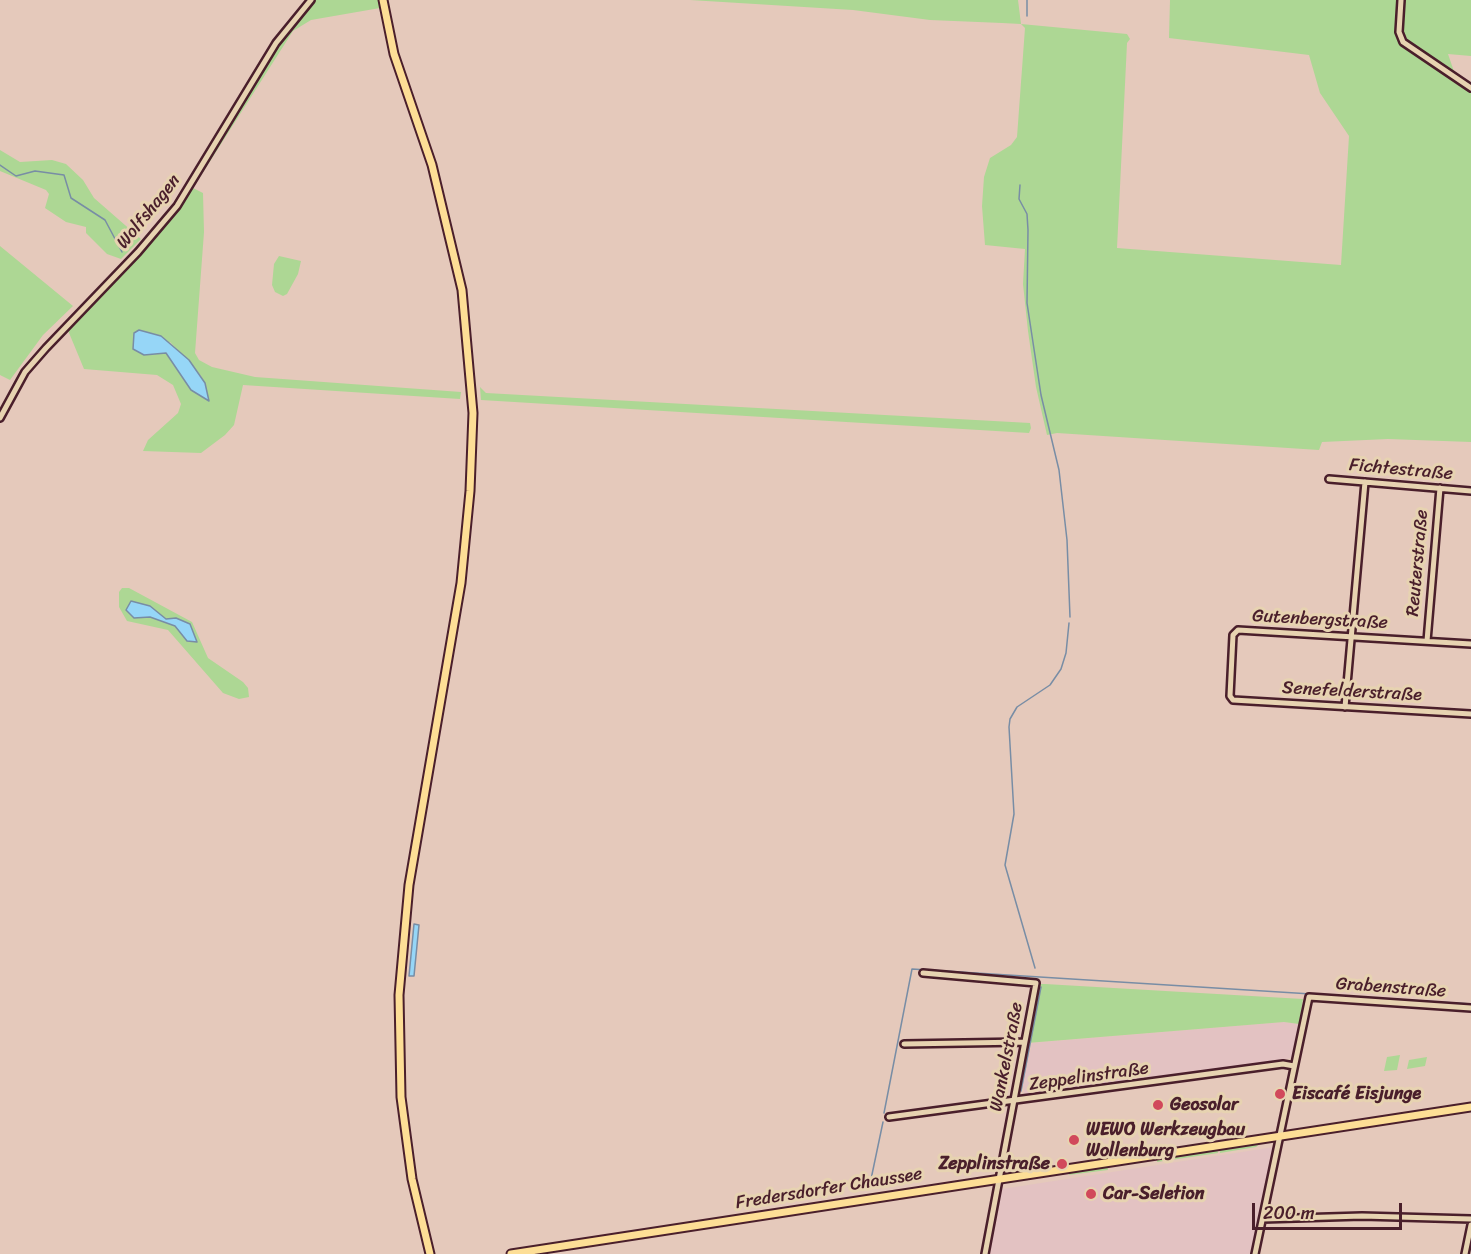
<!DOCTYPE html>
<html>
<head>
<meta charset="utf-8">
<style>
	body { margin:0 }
	#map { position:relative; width:1471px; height:1254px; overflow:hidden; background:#e5c9bb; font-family:Sriracha,sans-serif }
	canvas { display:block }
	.scale { position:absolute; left:1252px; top:1203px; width:150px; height:27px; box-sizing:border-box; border:3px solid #4a1f2b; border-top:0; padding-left:8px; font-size:18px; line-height:21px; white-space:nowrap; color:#4a1f2b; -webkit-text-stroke:4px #e7d3b1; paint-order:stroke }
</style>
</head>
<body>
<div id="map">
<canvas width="1471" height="1254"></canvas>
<div class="scale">200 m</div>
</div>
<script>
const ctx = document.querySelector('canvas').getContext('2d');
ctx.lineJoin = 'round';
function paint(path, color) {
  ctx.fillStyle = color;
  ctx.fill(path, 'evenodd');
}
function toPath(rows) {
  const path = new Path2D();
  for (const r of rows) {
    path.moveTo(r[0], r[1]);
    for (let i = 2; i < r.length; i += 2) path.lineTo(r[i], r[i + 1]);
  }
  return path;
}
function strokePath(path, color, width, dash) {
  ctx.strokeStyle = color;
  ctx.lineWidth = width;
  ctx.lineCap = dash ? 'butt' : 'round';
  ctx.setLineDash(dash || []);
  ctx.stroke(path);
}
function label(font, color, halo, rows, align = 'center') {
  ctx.font = font + ' Sriracha,sans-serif';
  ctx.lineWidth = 6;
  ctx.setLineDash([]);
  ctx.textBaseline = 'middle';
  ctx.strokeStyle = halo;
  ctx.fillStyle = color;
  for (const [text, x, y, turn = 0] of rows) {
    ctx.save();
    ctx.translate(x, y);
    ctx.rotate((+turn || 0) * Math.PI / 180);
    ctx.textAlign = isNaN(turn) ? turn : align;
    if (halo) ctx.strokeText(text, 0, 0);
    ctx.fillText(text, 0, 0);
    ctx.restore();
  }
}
paint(toPath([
	[1284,1022,1299,1024,1292,1058,1025,1096,1023,1085,1032,1043],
	[1274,1147,1252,1254,989,1254,1002,1189]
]), '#e3c2c2');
paint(toPath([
	[315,0,378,0,380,8,311,20,293,31,193,188,203,193,204,232,195,353,199,360,212,367,255,377,461,392,460,399,243,385,234,425,225,435,201,453,143,451,148,440,178,413,181,404,173,385,157,375,84,369,67,328,166,225,193,188,285,34],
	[170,342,201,376,208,394,191,390,166,353,144,355],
	[690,0,1018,0,1021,24,1127,34,1130,39,1127,43,1117,248,1341,265,1349,136,1320,93,1309,55,1169,38,1170,0,1471,0,1471,56,1448,54,1459,86,1471,91,1471,442,1388,439,1322,442,1319,450,1057,433,1047,435,1036,387,1028,331,1023,284,1025,249,985,245,982,206,984,177,990,158,1011,145,1017,137,1025,28,1021,24,1002,23,930,20,853,10],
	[0,150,20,162,52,160,66,164,83,180,94,198,141,239,121,259,107,254,86,233,86,227,66,222,45,208,49,194,46,190,0,171],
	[0,246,73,306,43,335,10,380,0,375],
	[279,256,301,261,298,274,287,294,283,296,275,292,272,285,274,264],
	[480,387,486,393,1030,423,1031,428,1029,433,481,400],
	[122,588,129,588,192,622,208,658,243,682,248,688,249,697,239,699,223,693,168,630,127,621,119,607,119,592],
	[1041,984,1045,984,1303,999,1299,1024,1284,1022,1027,1043],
	[1400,1055,1397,1070,1384,1071,1387,1057],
	[1427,1057,1425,1066,1407,1069,1409,1060],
	[1263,1141,1256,1147,1220,1153,1219,1147],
	[1217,1147,1218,1153,1157,1162,1158,1156],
	[1148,1149,1148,1153,1108,1159,1107,1155],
	[1107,1164,1108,1170,1069,1175,1070,1171]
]), '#add794');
const water = toPath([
	[139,330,161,336,189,360,205,383,209,401,191,390,166,353,144,355,133,349,134,333,139,330],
	[131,601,150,606,166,619,176,618,190,624,197,642,187,641,175,626,150,617,134,618,126,610,131,601],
	[414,924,419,925,414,976,409,976,414,924]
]);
paint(water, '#96d6f7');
strokePath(water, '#788da5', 1.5);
strokePath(toPath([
	[1027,0,1027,16],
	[0,165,16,176,35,171,64,175,71,198,105,220,122,252],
	[1020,185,1019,199,1027,214,1028,230,1027,303,1041,395,1059,470,1067,540,1070,617],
	[1035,968,1005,865,1014,814,1009,727,1010,719,1017,707,1050,685,1061,669,1066,653,1069,623],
	[1021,1091,1041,987],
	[884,1113,912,969,1471,1004],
	[870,1184,883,1122]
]), '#788da5', 1.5);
const minor = toPath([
	[1401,0,1399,32,1403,42,1471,88],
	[0,418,25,372,46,348,138,252,177,206,276,43,311,0],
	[1329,479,1471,491],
	[1427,641,1440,488],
	[1471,644,1238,630,1233,635,1230,696,1233,700,1471,714],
	[1345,707,1365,482],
	[923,973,1036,983,985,1254],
	[904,1044,1024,1042],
	[889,1117,1283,1064,1294,1066],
	[1263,1219,1362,1216,1471,1219],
	[1255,1254,1309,997,1471,1008],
	[1465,1254,1471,1225]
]);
const major = toPath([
	[383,0,394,54,432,165,462,290,473,413,470,491,461,583,409,885,399,995,401,1097,412,1179,430,1254],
	[511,1254,1471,1107]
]);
strokePath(minor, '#4a1f2b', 10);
strokePath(major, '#4a1f2b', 11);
strokePath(minor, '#e7d3b1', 5);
strokePath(major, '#fdde96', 7);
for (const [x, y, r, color] of [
	[1280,1094,6,"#d1495b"],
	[1158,1105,6,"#d1495b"],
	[1074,1140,6,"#d1495b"],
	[1062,1164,6,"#d1495b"],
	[1091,1194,6,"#d1495b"]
]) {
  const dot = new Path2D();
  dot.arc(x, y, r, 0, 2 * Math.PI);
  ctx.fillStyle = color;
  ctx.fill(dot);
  strokePath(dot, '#e7d3b1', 2);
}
label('18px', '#4a1f2b', '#e7d3b1', [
	["Wolfshagen",149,212,-51],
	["Fichtestraße",1401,470,5],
	["Reuterstraße",1418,563,-85],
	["Gutenbergstraße",1320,620,3],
	["Senefelderstraße",1352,692,3],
	["Grabenstraße",1391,988,4],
	["Wankelstraße",1007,1057,-79],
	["Zeppelinstraße",1089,1077,-8],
	["Fredersdorfer Chaussee",829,1189,-9]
]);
label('bold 18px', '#4a1f2b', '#e7d3b1', [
	["Eiscafé Eisjunge",1292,1094],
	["Geosolar",1170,1105],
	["WEWO Werkzeugbau",1086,1130],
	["Wollenburg",1086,1151],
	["Zepplinstraße",1050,1164,"right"],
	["Car-Seletion",1103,1194]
], 'left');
</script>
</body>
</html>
